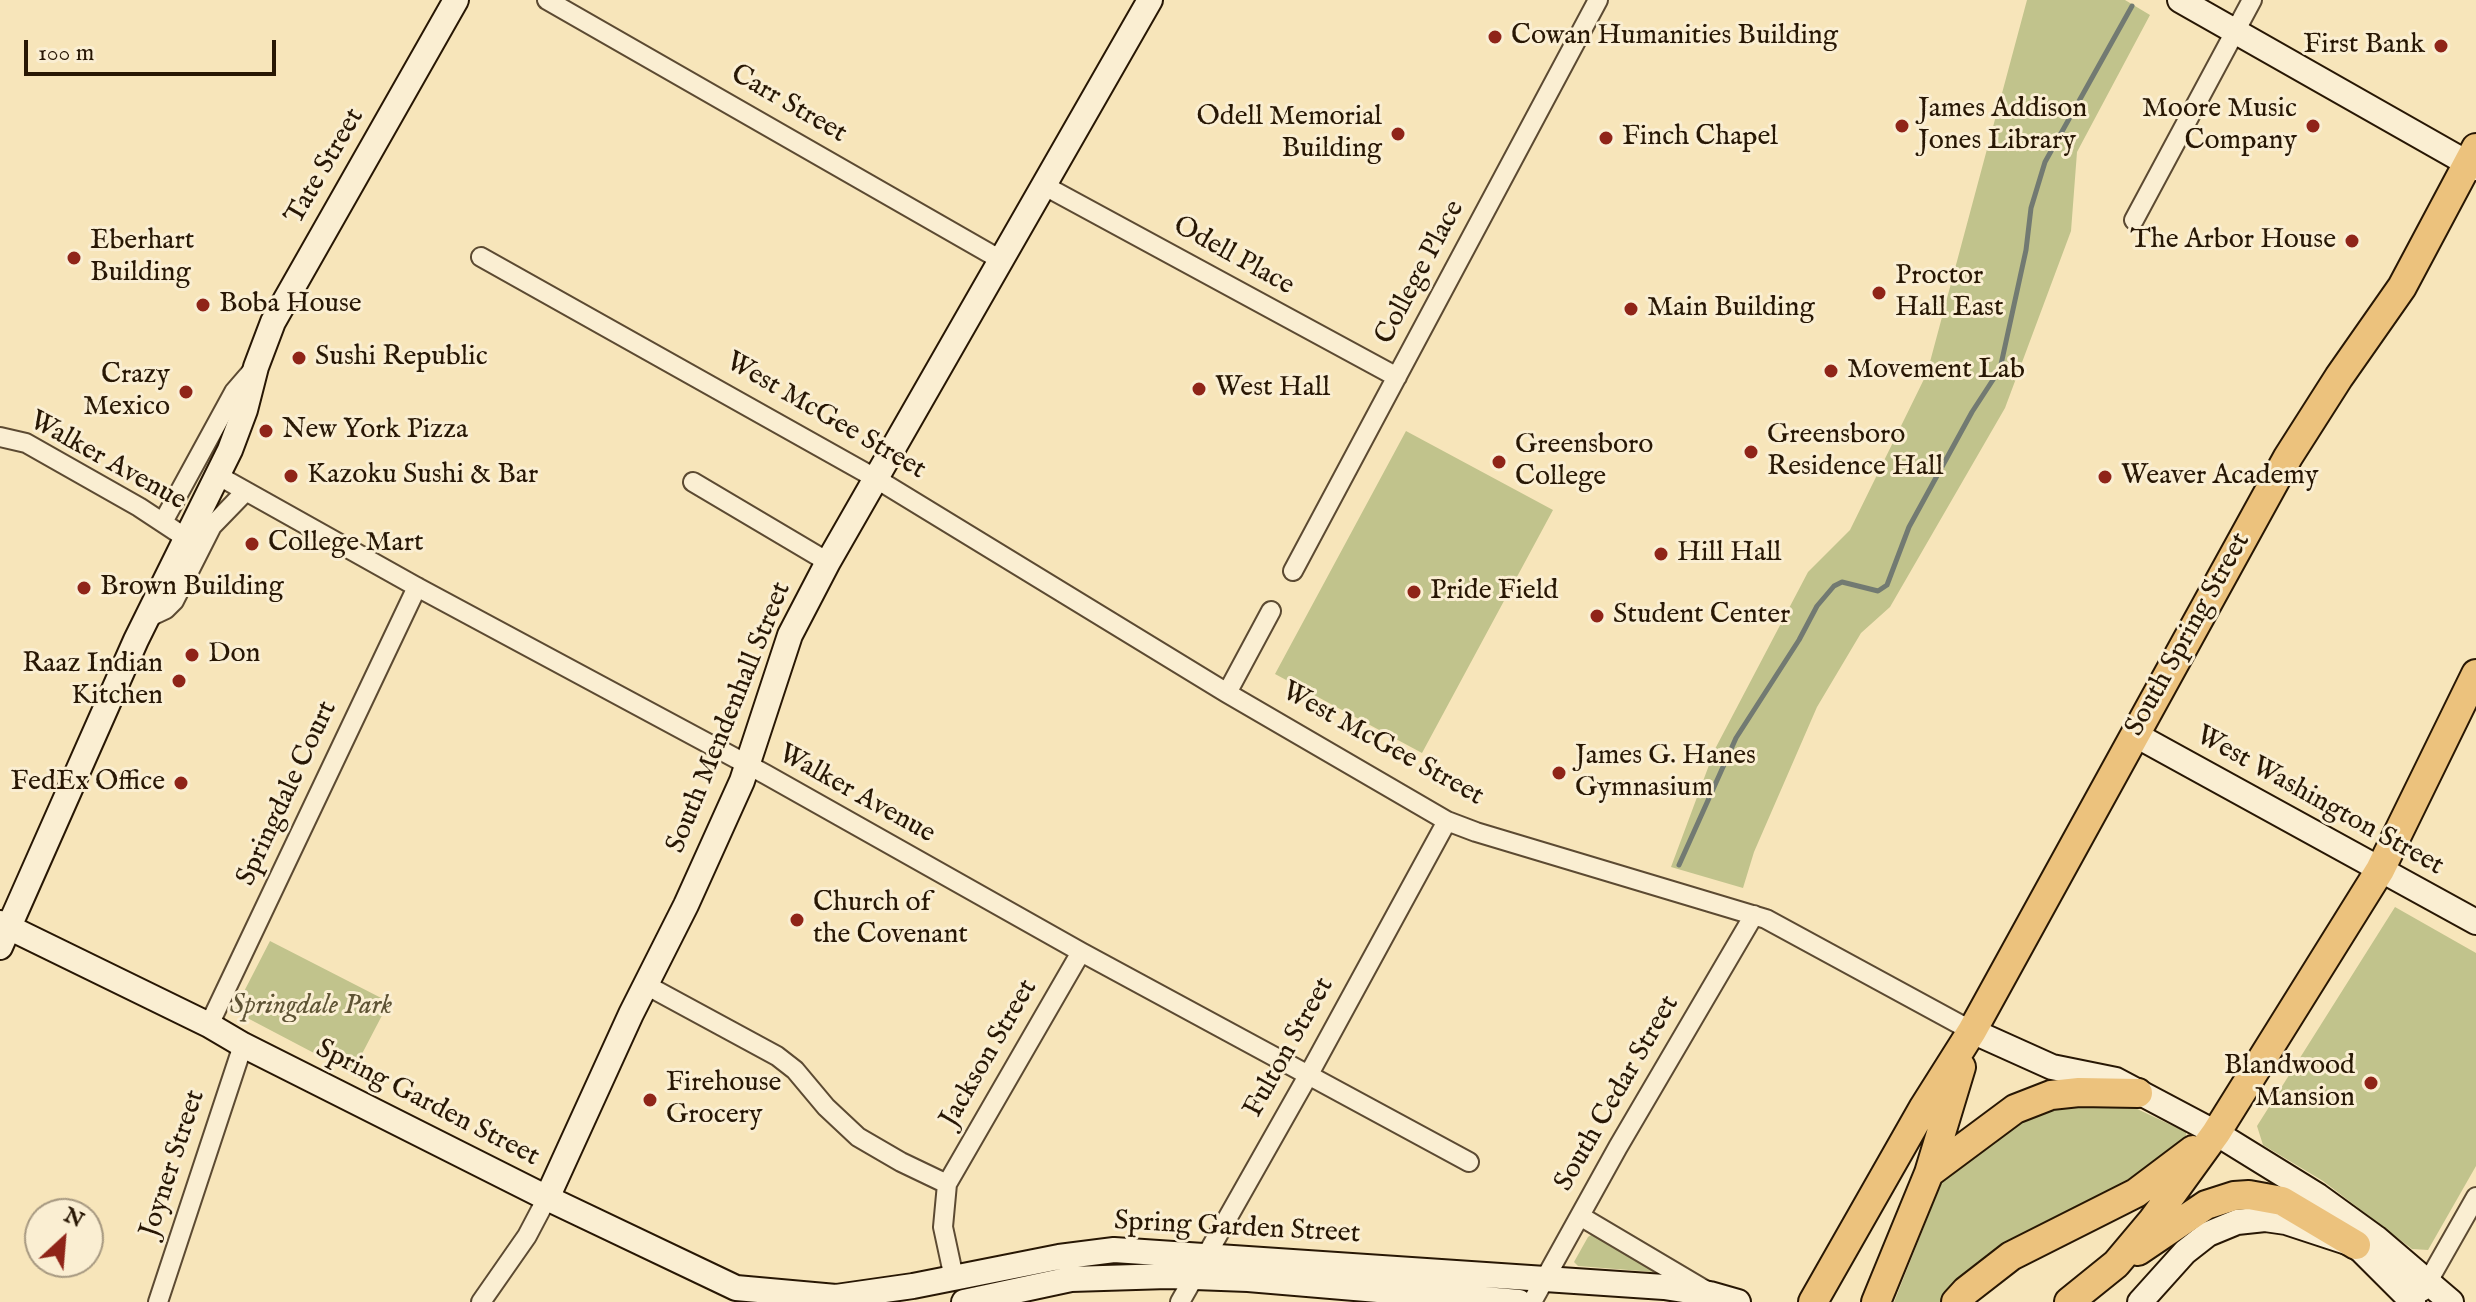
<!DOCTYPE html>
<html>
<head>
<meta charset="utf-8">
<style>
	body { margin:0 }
	#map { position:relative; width:2476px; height:1302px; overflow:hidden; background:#f7e5ba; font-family:"IM FELL English",serif }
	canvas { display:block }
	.north { position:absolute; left:24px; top:1198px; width:80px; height:80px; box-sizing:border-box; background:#faeed2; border:2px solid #a69880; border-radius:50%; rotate:26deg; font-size:22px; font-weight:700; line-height:32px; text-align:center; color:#281704 }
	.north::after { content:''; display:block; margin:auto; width:28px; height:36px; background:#8f2418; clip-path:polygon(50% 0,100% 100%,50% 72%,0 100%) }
	.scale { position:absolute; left:24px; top:40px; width:252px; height:36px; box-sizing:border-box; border:4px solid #281704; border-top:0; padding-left:10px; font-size:24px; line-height:28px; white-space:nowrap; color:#281704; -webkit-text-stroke:6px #faeed2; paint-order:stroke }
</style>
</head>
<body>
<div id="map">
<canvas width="2476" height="1302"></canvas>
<div class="north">N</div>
<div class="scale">100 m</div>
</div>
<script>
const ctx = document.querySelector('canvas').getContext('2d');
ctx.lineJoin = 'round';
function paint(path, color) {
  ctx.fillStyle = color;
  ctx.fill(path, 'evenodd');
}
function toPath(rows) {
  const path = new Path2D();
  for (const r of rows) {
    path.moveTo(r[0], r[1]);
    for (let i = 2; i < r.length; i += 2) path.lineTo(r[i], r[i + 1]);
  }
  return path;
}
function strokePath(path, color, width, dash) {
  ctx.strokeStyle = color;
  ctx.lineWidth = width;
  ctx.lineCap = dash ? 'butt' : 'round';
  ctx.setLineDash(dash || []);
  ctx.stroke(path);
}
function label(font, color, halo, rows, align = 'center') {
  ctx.font = font + ' "IM FELL English",serif';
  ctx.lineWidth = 6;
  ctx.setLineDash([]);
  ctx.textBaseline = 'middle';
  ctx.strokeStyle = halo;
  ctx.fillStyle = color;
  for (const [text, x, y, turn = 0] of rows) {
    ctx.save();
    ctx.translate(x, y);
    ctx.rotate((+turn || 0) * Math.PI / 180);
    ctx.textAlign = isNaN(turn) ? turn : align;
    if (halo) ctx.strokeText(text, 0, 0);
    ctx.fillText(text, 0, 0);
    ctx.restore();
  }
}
paint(toPath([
	[2027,0,2125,0,2150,15,2077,152,2071,231,2005,408,1890,607,1861,633,1817,707,1754,852,1743,888,1671,867,1715,749,1808,572,1850,530,1927,373],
	[1406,431,1553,510,1422,753,1275,674],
	[2395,907,2476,953,2476,1166,2428,1250,2412,1249,2323,1181,2263,1145,2257,1126],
	[270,941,389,1002,352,1073,234,1011],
	[2073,1103,2133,1107,2186,1132,2186,1136,2148,1177,1943,1302,1894,1302,1943,1179,2019,1121,2046,1109],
	[1594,1233,1656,1270,1654,1272,1578,1266,1574,1262,1588,1237]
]), '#c1c38c');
strokePath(toPath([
	[1679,865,1736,738,1799,640,1817,606,1834,586,1842,582,1878,591,1887,585,1909,527,1972,412,2000,369,2026,250,2031,208,2045,162,2132,6]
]), '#727a72', 5);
const street = toPath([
	[547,0,1001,260],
	[1043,185,1397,377],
	[2134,220,2252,0],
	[481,257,875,478,1227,693,1447,821,1476,832,1766,919,1972,1031],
	[0,437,26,443,139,507,186,538],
	[217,475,417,587,765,774,1081,952,1469,1162],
	[693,482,828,562],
	[163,522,234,392,253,370],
	[1293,571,1598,0],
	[147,618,166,609,174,601,212,526,245,492],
	[1227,693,1271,611],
	[646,985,777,1056,795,1070,826,1107,858,1137,901,1162,947,1184],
	[209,1025,417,587],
	[1580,1216,1705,1290],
	[954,1278,943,1227,947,1184,1081,952],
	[2422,1292,2476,1197],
	[158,1302,243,1045],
	[481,1302,527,1236,547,1198],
	[1180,1302,1309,1074,1447,821],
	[1532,1302,1618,1147,1754,915]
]);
const secondary = toPath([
	[2180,0,2476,168],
	[2134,734,2476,922],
	[0,923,209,1025,243,1045,547,1198,736,1288,836,1297,913,1286,1059,1257,1114,1250,1664,1287,1710,1294,1738,1302],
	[0,947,136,640,230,450,245,410,256,367,273,322,456,0],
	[1972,1031,2052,1067,2116,1080,2216,1133,2318,1196,2376,1238,2451,1302],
	[547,1198,631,1014,686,905,742,781,790,635,828,562,1150,0],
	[964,1302,1071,1279,1168,1276,1248,1279,1519,1302],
	[2140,1302,2185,1252,2208,1234,2237,1222,2265,1219,2286,1222,2356,1245,2413,1302]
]);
const primary = toPath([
	[1929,1173,2015,1109,2051,1095,2079,1092,2138,1093],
	[2138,1251,2206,1205,2234,1196,2249,1195,2282,1201,2356,1245],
	[1813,1302,1924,1107,1972,1031,2288,457,2339,377,2402,287,2476,148],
	[1876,1302,1929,1173,1961,1067],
	[1956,1302,1966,1291,2011,1256,2136,1193,2193,1150],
	[2069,1302,2116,1264,2153,1220,2216,1133,2380,870,2476,674]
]);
strokePath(street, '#5c4a32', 22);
strokePath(secondary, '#281704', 28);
strokePath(primary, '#281704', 32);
strokePath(street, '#faeed2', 18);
strokePath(secondary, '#faeed2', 24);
strokePath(primary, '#ecc27d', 28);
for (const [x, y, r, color] of [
	[1495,37,8,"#8f2418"],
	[2441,46,8,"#8f2418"],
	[1902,126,8,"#8f2418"],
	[2313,126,8,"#8f2418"],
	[1398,134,8,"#8f2418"],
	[1606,138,8,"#8f2418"],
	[2352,241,8,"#8f2418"],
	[74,258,8,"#8f2418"],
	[1879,293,8,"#8f2418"],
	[203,305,8,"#8f2418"],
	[1631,309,8,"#8f2418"],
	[299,358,8,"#8f2418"],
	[1831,371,8,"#8f2418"],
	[1199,389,8,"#8f2418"],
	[186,392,8,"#8f2418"],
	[266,431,8,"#8f2418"],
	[1751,452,8,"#8f2418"],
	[1499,462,8,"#8f2418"],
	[291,476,8,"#8f2418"],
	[2105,477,8,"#8f2418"],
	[252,544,8,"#8f2418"],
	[1661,554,8,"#8f2418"],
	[84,588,8,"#8f2418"],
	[1414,592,8,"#8f2418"],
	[1597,616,8,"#8f2418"],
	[192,655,8,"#8f2418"],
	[179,681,8,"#8f2418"],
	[1559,773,8,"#8f2418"],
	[181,783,8,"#8f2418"],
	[797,920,8,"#8f2418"],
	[2371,1083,8,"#8f2418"],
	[650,1100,8,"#8f2418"]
]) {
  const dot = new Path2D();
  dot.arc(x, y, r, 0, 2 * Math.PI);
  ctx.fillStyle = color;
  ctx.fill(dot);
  strokePath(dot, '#faeed2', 3);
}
label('28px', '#281704', '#faeed2', [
	["Cowan Humanities Building",1511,37],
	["First Bank",2425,46,"right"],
	["James Addison",1918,110],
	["Jones Library",1918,142],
	["Moore Music",2297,110,"right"],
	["Company",2297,142,"right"],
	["Odell Memorial",1382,118,"right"],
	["Building",1382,150,"right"],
	["Finch Chapel",1622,138],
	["The Arbor House",2336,241,"right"],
	["Eberhart",90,242],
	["Building",90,274],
	["Proctor",1895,277],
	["Hall East",1895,309],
	["Boba House",219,305],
	["Main Building",1647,309],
	["Sushi Republic",315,358],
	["Movement Lab",1847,371],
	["Crazy",170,376,"right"],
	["Mexico",170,408,"right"],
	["West Hall",1215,389],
	["New York Pizza",282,431],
	["Greensboro",1767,436],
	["Residence Hall",1767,468],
	["Greensboro",1515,446],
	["College",1515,478],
	["Kazoku Sushi & Bar",307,476],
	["Weaver Academy",2121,477],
	["College Mart",268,544],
	["Hill Hall",1677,554],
	["Brown Building",100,588],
	["Pride Field",1430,592],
	["Student Center",1613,616],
	["Don",208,655],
	["Raaz Indian",163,665,"right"],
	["Kitchen",163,697,"right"],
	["James G. Hanes",1575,757],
	["Gymnasium",1575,789],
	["FedEx Office",165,783,"right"],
	["Church of",813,904],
	["the Covenant",813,936],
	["Blandwood",2355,1067,"right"],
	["Mansion",2355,1099,"right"],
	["Firehouse",666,1084],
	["Grocery",666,1116]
], 'left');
label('28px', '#281704', '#faeed2', [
	["Carr Street",788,105,30],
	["Tate Street",326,167,-60],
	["Odell Place",1233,257,29],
	["College Place",1421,273,-62],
	["West McGee Street",825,417,30],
	["Walker Avenue",107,462,29],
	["South Spring Street",2189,635,-61],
	["South Mendenhall Street",730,718,-68],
	["West McGee Street",1382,745,29],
	["Springdale Court",288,794,-65],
	["Walker Avenue",856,795,29],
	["West Washington Street",2319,802,29],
	["Fulton Street",1290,1048,-61],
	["Jackson Street",990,1054,-60],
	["South Cedar Street",1618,1094,-60],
	["Spring Garden Street",427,1104,27],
	["Joyner Street",174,1164,-72],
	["Spring Garden Street",1237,1229,3]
]);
label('italic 28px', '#5e5334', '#faeed2', [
	["Springdale Park",311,1007]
]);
</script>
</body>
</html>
